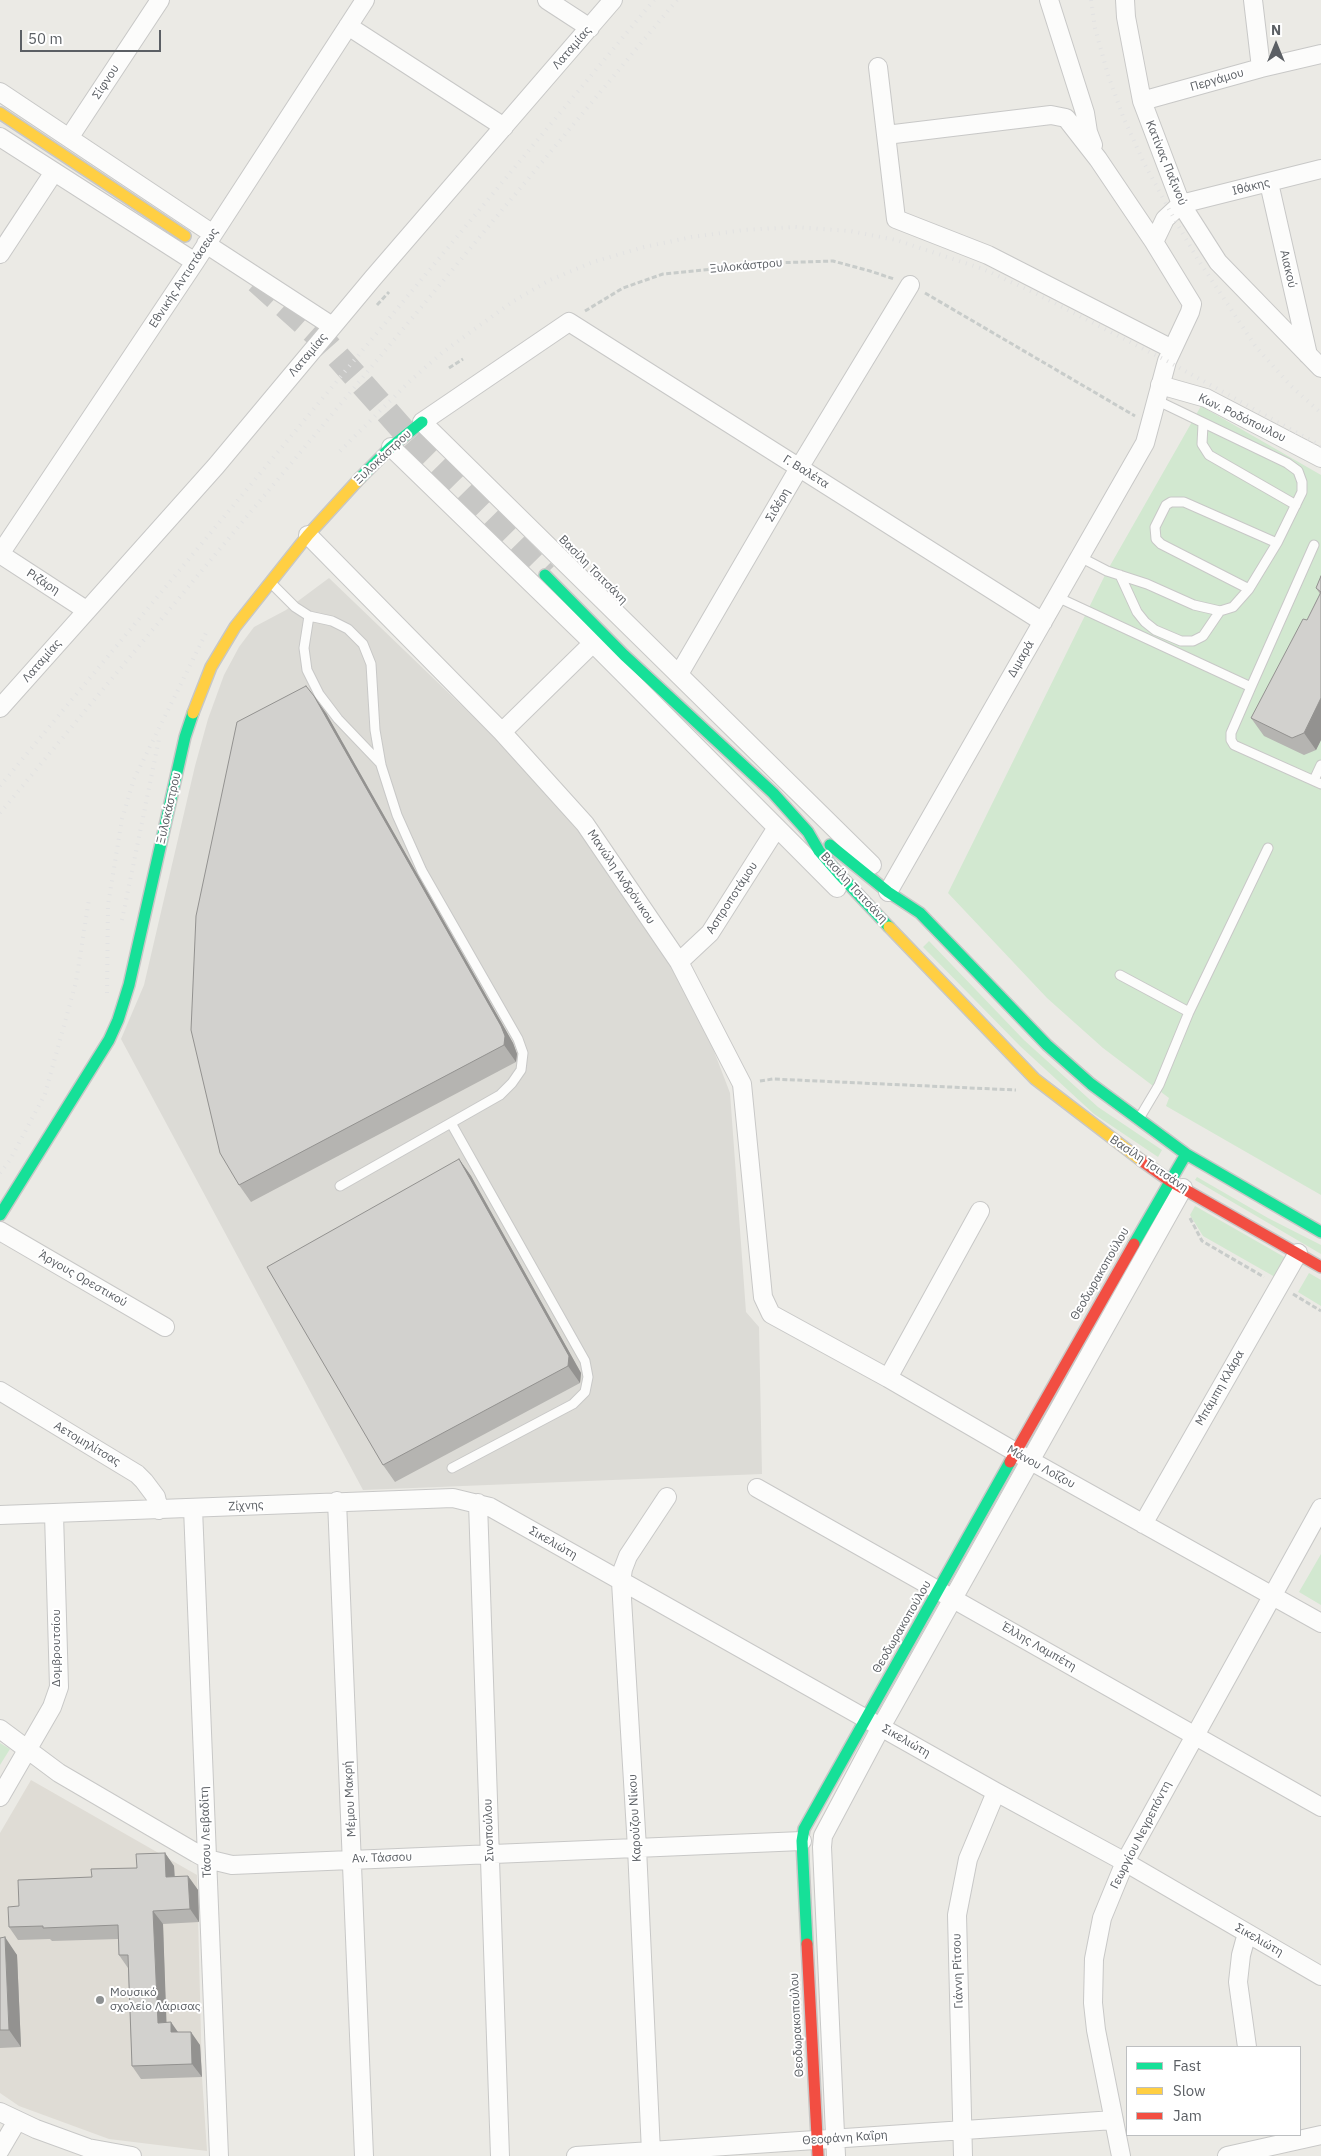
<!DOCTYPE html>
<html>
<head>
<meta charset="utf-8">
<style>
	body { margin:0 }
	#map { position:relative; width:1321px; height:2156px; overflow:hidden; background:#ebeae5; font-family:"IBM Plex Sans",sans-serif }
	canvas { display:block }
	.legend { position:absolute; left:1126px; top:2046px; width:175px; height:90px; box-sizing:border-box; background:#fff; border:1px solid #bdbfc1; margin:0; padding:6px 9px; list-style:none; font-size:15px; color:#5b5f64 }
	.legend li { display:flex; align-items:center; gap:10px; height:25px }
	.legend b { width:25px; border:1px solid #bdbfc1 }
	.north { position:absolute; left:1251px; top:20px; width:50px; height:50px; -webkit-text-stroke:4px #fff; paint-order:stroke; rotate:0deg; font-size:14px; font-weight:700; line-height:20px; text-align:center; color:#5b5f64 }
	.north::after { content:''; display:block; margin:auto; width:18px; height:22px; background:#5b5f64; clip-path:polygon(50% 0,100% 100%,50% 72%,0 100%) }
	.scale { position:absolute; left:20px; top:30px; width:141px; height:22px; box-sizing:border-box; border:2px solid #5b5f64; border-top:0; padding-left:6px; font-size:15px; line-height:18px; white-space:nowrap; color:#5b5f64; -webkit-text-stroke:4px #fff; paint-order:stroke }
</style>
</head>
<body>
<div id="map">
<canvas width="1321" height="2156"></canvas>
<ul class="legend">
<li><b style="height:6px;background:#16e098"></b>Fast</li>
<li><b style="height:6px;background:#ffcf43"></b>Slow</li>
<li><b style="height:6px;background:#f24e42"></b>Jam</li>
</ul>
<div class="north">N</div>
<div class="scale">50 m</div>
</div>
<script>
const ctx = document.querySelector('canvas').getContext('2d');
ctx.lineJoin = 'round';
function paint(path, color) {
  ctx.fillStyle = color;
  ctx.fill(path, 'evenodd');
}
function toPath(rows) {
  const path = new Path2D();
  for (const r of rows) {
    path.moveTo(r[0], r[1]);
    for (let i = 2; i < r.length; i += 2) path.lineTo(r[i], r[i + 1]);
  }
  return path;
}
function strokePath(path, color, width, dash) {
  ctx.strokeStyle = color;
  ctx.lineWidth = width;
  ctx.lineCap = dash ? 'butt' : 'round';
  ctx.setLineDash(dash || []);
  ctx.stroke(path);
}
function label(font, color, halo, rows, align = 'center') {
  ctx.font = font + ' "IBM Plex Sans",sans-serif';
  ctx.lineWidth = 4;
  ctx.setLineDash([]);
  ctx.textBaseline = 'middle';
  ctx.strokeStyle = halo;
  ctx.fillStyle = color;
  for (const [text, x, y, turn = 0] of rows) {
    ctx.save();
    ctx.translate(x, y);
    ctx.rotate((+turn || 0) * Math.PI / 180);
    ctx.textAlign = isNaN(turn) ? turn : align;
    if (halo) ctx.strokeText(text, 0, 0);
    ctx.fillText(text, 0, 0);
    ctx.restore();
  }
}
paint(toPath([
	[329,578,506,748,568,814,686,978,730,1093,746,1312,759,1327,762,1474,363,1490,121,1039,144,985,195,766,208,719,224,675,239,647,254,627,286,610]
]), '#dcdbd6');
paint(toPath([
	[31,1780,197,1875,202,2077,207,2151,109,2139,19,2106,0,2093,0,1833]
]), '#dfdcd5');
paint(toPath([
	[1201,406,1321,475,1321,1195,1166,1106,1169,1098,1103,1048,1047,998,948,893,1107,571],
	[929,941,1024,1040,1098,1107,1162,1150,1158,1157,1094,1114,1020,1046,923,947],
	[1197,1177,1268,1218,1321,1245,1321,1254,1195,1180],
	[1195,1206,1286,1258,1275,1277,1203,1236,1190,1215],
	[1309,1273,1321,1280,1321,1306,1298,1292],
	[1321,1554,1321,1605,1299,1592],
	[0,1743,10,1749,0,1765]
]), '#d2e8d0');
strokePath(toPath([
	[257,281,325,342,420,449,545,575]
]), '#c7c7c5', 25, [25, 12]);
const lane = toPath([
	[1203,424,1202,444,1209,455,1296,505],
	[1080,557,1107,571,1147,584,1194,605,1220,611,1233,607,1249,589,1277,543,1302,492,1302,482,1298,471,1287,463,1156,400],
	[1120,575,1137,612,1145,622,1155,630,1181,641,1193,641,1203,636,1220,611],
	[271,583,295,607,309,616,332,621,348,629,363,644,371,664,375,730,381,765,397,815,422,871,518,1039,523,1053,521,1070,512,1083,500,1095,340,1186],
	[1249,589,1161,544,1156,539,1155,527,1166,505,1171,502,1184,502,1277,543],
	[1057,597,1251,687,1231,733,1231,740,1234,745,1321,784],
	[309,616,304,648,307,670,319,694,338,719,381,764],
	[1251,687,1314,545],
	[1314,780,1321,765],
	[1120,975,1189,1012],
	[1140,1117,1159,1085,1189,1012,1268,848],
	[451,1123,585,1361,588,1377,585,1392,573,1404,452,1468]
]);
const street = toPath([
	[547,0,590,28],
	[1049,0,1085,113,1088,132,1093,145],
	[1125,0,1126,17,1142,101,1181,204,1218,262,1321,368],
	[1253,0,1261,68],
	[348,26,504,127],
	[878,67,896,219,988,255,1172,349],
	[0,92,213,234],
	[1142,101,1261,68,1321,54],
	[886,135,1051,115,1066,118,1098,159,1154,242],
	[0,137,195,262],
	[69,138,160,0],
	[1269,183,1308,355],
	[206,244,332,326],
	[0,254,54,172],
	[1160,385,1206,398,1321,458],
	[391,447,593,643,837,888],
	[308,535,502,732,585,824,679,962,742,1084,763,1297,771,1314,888,1378,1031,1461,1321,1623],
	[0,554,195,262,365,0],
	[0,554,86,610],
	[679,674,799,468,910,285],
	[0,708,216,466,373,278,613,0],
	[502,732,593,643],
	[872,865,422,422,569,322,1043,622],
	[888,892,1145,443,1167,361,1190,312,1192,304,1154,242,1165,219,1181,204,1321,169],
	[679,962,710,933,776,829],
	[0,1231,165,1327],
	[888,1378,980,1211],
	[0,1391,137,1474,144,1481,156,1497,159,1510],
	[757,1488,1321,1807],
	[337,1501,364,2156],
	[478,1503,500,2156],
	[193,1508,219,2156],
	[0,1515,453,1498,490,1507,996,1792,1125,1862,1321,1976],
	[1143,1524,1298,1253],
	[0,1729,59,1773,196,1853,207,1859,232,1865,802,1841],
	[0,1797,52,1707,59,1687,54,1514],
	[1247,1933,1241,1955,1238,1982,1247,2047],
	[0,2112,36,2129,88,2148,132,2156],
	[0,2150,17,2121],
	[651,2152,637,1848,621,1582,623,1569,628,1556,667,1497],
	[576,2156,1114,2120],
	[836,2156,822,1847,823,1836,881,1727,1183,1188],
	[963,2156,957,1915,968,1859,996,1792],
	[1121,2156,1096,2030,1093,2003,1094,1959,1102,1918,1125,1862,1321,1508],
	[1227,2156,1321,2135]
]);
const fast = toPath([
	[360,478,391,447,422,422],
	[545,575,624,655,773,793,808,832,819,851,839,874,889,927],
	[830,845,888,892,920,913,1047,1045,1091,1084,1186,1154,1321,1232],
	[0,1215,109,1040,118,1020,129,985,185,737,193,713],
	[1134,1244,1186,1154],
	[807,1944,802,1841,804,1829,1010,1462]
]);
const slow = toPath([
	[0,113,185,236],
	[193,713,211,667,235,627,308,535,360,478],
	[889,927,1035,1079,1142,1161]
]);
const jam = toPath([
	[1142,1161,1170,1181,1321,1267],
	[1010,1462,1134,1244],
	[807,1944,818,2156]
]);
strokePath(lane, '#c8c8c7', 11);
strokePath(street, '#c8c8c7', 20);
strokePath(fast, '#c7c7c6', 14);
strokePath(slow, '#c7c7c6', 14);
strokePath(jam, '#c7c7c6', 14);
strokePath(toPath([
	[925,293,1135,416],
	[377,305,389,292],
	[585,311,623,288,663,274,774,263,833,261,870,271,894,279],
	[449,368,463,359],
	[760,1081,773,1079,1016,1090],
	[1190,1218,1202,1241,1264,1277],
	[1293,1294,1321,1311]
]), '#c8ccca', 3, [5, 2.5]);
strokePath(lane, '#fcfcfb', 9);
strokePath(street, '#fcfcfb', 18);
strokePath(fast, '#16e098', 11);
strokePath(slow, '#ffcf43', 11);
strokePath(jam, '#f24e42', 11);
strokePath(toPath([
	[1091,0,1095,28,1108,75,1124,119,1144,163,1171,213,1197,258,1256,347,1291,386,1321,413],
	[340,451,411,380,443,352,512,302,550,280,593,262,644,247,692,237,744,230,795,227,850,231,896,240,983,269,1035,293,1167,361,1321,446],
	[0,786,654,0],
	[0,813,677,0],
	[122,920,159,739],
	[107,993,108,905,122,819,134,779,207,631],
	[0,1173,10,1160,45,1094,76,982,89,899]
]), '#e2e2e2', 4, [1, 6]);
paint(toPath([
	[1321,576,1321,740,1316,750,1304,755,1264,736,1251,718,1307,620,1320,594,1316,588],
	[326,713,513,1043,517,1054,516,1062,251,1202,239,1185],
	[459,1159,471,1176,581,1373,580,1383,395,1482,383,1465],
	[165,1853,174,1866,175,1877,188,1876,198,1890,199,1922,163,1924,166,2022,178,2032,200,2045,202,2077,141,2079,132,2066,128,1968,119,1955,118,1939,52,1941,50,1939,18,1940,9,1927,19,1906,92,1877,137,1868],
	[0,1938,17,1955,21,2047,0,2048]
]), '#b5b4b1');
paint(toPath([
	[314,696,326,713,513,1043,517,1054,516,1062,504,1045],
	[1321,698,1321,740,1316,750,1304,733],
	[459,1159,471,1176,581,1373,580,1383,568,1366],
	[165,1853,174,1866,175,1890,166,1877],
	[188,1876,198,1890,199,1922,190,1909],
	[153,1911,163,1924,167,2036,158,2023],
	[5,1937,17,1955,21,2047,9,2030],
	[171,2022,180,2035,171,2032],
	[191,2032,200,2045,202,2077,192,2064]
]), '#939290');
const building = toPath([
	[1321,576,1321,592,1316,588,1321,576],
	[1321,592,1321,698,1304,733,1292,738,1251,718,1303,619,1307,620,1321,592],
	[306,686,314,696,501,1026,505,1036,504,1045,239,1185,220,1153,191,1030,196,916,237,722,306,686],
	[459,1159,569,1356,568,1366,383,1465,267,1267,459,1159],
	[165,1853,166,1877,188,1876,190,1909,153,1911,158,2023,171,2022,171,2032,191,2032,192,2064,132,2066,128,1955,119,1955,118,1925,43,1928,43,1926,9,1927,8,1907,19,1906,18,1880,92,1877,91,1869,137,1868,136,1854,165,1853],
	[5,1937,9,2030,0,2030,0,1938,5,1937]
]);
paint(building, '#d2d1ce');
strokePath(building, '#939290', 1);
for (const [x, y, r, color] of [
	[100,2000,5,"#8d9091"]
]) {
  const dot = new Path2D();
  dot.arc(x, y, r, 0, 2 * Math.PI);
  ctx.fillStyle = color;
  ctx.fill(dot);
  strokePath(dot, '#fff', 2);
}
label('12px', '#5b5f64', '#fff', [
	["Λαταμίας",572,48,-49],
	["Περγάμου",1217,80,-16],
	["Σίφνου",106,82,-57],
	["Κατίνας Παξινού",1166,163,68],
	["Ιθάκης",1251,187,-14],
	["Ξυλοκάστρου",746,266,-5],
	["Αιακού",1288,269,77],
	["Εθνικής Αντιστάσεως",184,278,-57],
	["Λαταμίας",308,355,-50],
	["Κων. Ροδόπουλου",1242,418,26],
	["Ξυλοκάστρου",383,457,-43],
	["Γ. Βαλέτα",806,472,32],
	["Σιδέρη",778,505,-60],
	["Βασίλη Τσιτσάνη",593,570,45],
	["Ριζάρη",43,582,33],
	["Διμαρά",1021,659,-60],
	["Λαταμίας",42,661,-49],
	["Ξυλοκάστρου",169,808,-77],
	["Μανώλη Ανδρόνικου",621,877,56],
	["Βασίλη Τσιτσάνη",854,888,47],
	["Ασπροποτάμου",732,898,-57],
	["Βασίλη Τσιτσάνη",1149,1164,34],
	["Θεοδωρακοπούλου",1100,1274,-60],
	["Άργους Ορεστικού",83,1279,30],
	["Μπάμπη Κλάρα",1220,1388,-60],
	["Αετομηλίτσας",87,1444,31],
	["Μάνου Λοΐζου",1041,1467,29],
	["Ζίχνης",246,1506,-3],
	["Σικελιώτη",553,1543,30],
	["Θεοδωρακοπούλου",902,1627,-60],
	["Έλλης Λαμπέτη",1039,1647,30],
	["Δομβρουτσίου",57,1648,-90],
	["Σικελιώτη",906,1741,30],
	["Μέμου Μακρή",350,1799,-93],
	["Καρούζου Νίκου",635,1818,-93],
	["Σινοπούλου",489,1830,-92],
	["Τάσου Λειβαδίτη",206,1832,-92],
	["Γεωργίου Νεγρεπόντη",1141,1835,-63],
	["Αν. Τάσσου",382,1858,-2],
	["Σικελιώτη",1259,1940,30],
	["Γιάννη Ρίτσου",958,1971,-92],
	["Θεοδωρακοπούλου",797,2025,-93],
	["Θεοφάνη Καΐρη",845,2138,-4]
]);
label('12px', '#5b5f64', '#fff', [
	["Μουσικό",110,1993],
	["σχολείο Λάρισας",110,2007]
], 'left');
</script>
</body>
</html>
